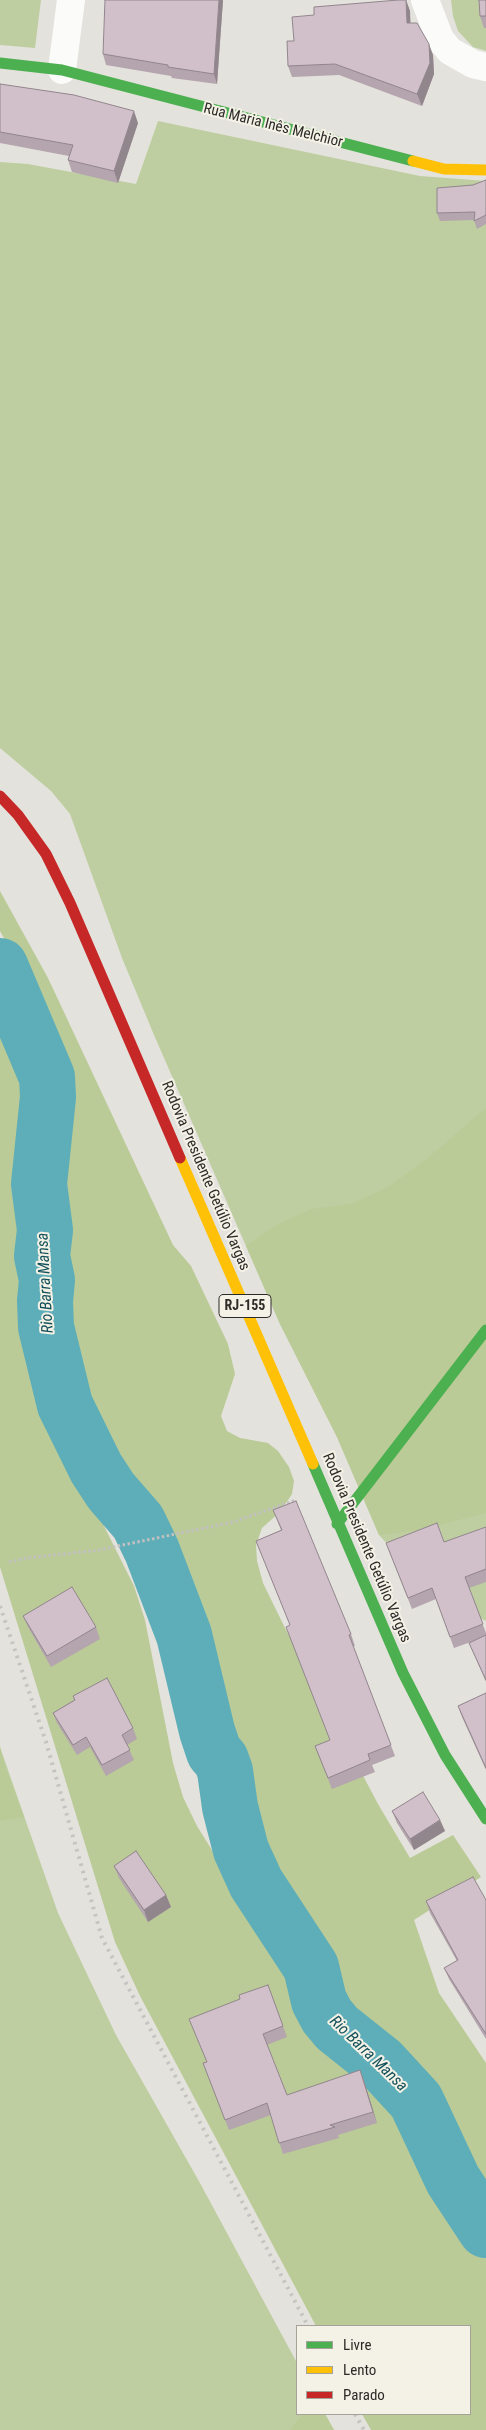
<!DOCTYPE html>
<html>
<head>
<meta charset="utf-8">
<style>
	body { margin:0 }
	#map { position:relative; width:486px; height:2430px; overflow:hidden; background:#e4e2dc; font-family:"Roboto Condensed",sans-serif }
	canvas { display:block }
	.legend { position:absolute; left:296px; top:2325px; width:175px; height:90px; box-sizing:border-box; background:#f4f1e6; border:1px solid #a4a29a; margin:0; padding:6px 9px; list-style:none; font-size:15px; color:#2d2b27 }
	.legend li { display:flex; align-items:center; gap:10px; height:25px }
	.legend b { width:25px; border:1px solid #a4a29a }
</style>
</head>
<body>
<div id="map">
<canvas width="486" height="2430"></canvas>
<ul class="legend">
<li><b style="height:6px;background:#4caf50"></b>Livre</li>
<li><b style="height:6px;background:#ffc107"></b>Lento</li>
<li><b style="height:6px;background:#c62828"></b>Parado</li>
</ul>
</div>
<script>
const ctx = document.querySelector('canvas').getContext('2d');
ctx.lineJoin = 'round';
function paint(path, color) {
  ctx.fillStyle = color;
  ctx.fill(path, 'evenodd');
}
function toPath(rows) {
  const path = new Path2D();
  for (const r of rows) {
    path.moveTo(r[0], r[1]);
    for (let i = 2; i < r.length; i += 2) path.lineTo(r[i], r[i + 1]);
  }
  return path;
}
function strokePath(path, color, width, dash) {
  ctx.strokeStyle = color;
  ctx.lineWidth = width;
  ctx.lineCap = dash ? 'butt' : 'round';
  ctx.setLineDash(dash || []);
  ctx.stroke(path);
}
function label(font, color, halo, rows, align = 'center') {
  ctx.font = font + ' "Roboto Condensed",sans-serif';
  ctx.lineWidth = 4;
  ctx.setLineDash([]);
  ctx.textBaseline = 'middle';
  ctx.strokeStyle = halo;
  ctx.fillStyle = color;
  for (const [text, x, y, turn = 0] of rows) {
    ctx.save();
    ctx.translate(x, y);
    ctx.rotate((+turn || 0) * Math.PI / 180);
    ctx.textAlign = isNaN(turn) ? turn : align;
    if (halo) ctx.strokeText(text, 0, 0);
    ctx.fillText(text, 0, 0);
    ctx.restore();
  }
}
paint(toPath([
	[0,0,41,0,35,48,0,45],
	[451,0,486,0,486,51,473,47,458,31,453,16],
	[158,121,420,176,486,181,486,1621,448,1603,411,1570,379,1535,337,1437,280,1324,154,1035,122,958,70,814,51,791,0,748,0,162,28,164,136,184],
	[0,1747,58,1913,116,2035,200,2183,297,2363,297,2414,325,2414,334,2430,0,2430]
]), '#becea1');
paint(toPath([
	[0,891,48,978,173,1245,191,1266,228,1344,235,1374,221,1416,227,1431,240,1438,268,1443,278,1451,289,1467,294,1481,292,1494,280,1512,262,1528,256,1545,257,1561,263,1583,284,1626,378,1804,410,1858,453,1835,481,1877,414,1920,439,1993,486,2063,486,2212,400,2064,385,2050,348,2024,341,2016,334,1986,324,1954,273,1857,252,1807,223,1721,194,1613,172,1547,154,1511,125,1471,102,1431,81,1403,74,1381,67,1336,64,1289,61,1238,63,1133,57,1058,48,1024,23,972,0,931],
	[0,1003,23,1048,28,1074,29,1112,18,1231,27,1349,36,1381,46,1405,64,1431,90,1482,105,1528,134,1586,145,1620,173,1763,183,1797,197,1826,258,1924,308,2023,344,2056,375,2072,392,2088,405,2112,431,2174,470,2223,486,2247,486,2430,371,2430,362,2414,470,2414,470,2326,316,2326,140,1996,115,1942,0,1567],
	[486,1108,486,1513,419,1530,379,1535,337,1437,280,1324,246,1246,278,1224,312,1209,351,1204,388,1187,429,1157],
	[0,1747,6,1769,24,1817,0,1821],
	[303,2414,325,2414,334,2430,290,2430]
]), '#bacb97');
strokePath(toPath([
	[0,966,47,1077,48,1097,39,1184,45,1230,42,1256,47,1280,45,1301,46,1327,65,1405,96,1468,111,1491,138,1522,152,1551,184,1635,207,1731,214,1752,221,1760,225,1771,230,1807,241,1850,256,1883,311,1967,319,2001,327,2016,337,2028,381,2063,416,2101,453,2180,486,2230]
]), '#5eaeb9', 56);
strokePath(toPath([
	[9,1562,27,1558,99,1550,233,1522,296,1500]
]), '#c2c1c0', 3, [2.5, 2.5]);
strokePath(toPath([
	[425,0,440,39,450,51,473,64,486,67],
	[62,70,71,0]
]), '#fbfbfa', 28);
strokePath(toPath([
	[0,63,62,70,413,161],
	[313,1464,403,1673,445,1755,486,1819],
	[337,1524,486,1330]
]), '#4caf50', 11);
strokePath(toPath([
	[413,161,444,169,486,170],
	[180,1158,313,1464]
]), '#ffc107', 11);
strokePath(toPath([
	[0,796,18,815,46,854,70,903,180,1158]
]), '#c62828', 11);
strokePath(toPath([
	[0,1606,46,1742,102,1938,308,2326],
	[355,2414,364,2430]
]), '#c5c4c2', 4, [2.5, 5]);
paint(toPath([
	[223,0,217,84,172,78,171,76,106,65,103,54],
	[406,0,410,11,410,23,433,55,434,74,422,106,339,75,292,77,288,66,294,41,314,15],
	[486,0,486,28,484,28,480,16],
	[0,84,138,123,118,183,72,172,68,160,69,156,0,143],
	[486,180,486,224,477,229,474,220,440,221,437,213,473,185],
	[273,1510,351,1634,355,1646,353,1646,395,1756,372,1765,375,1772,332,1789,315,1746,330,1740,290,1625,256,1541,281,1530],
	[486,1527,486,1582,469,1588,486,1633,486,1682,469,1643,476,1640,454,1648,436,1599,412,1609,386,1543,444,1542],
	[23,1616,96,1627,100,1639,51,1667,28,1627],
	[486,1693,486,1770,462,1717,458,1706],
	[73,1696,133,1728,137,1739,127,1745,134,1760,106,1776,90,1747,77,1755,57,1723,53,1713,74,1700],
	[392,1811,440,1820,445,1831,414,1850,397,1823],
	[114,1866,166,1895,171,1907,148,1922,119,1878],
	[486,1900,486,2039,449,1979,444,1968,457,1961,430,1913,426,1901],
	[268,1985,287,2037,267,2045,287,2095,364,2081,377,2123,338,2135,339,2138,283,2154,271,2115,229,2130,203,2063,206,2062,240,1999]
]), '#b4a5ae');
paint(toPath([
	[219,0,223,0,217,84,214,74],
	[406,0,410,11,411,35,407,23],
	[429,44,433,55,434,74,422,106,417,94],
	[134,111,138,123,118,183,114,171],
	[440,1820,445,1831,414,1850,410,1839],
	[166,1895,171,1907,148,1922,144,1910],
	[360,2070,364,2081,377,2123,373,2112]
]), '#92868d');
const building = toPath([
	[105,0,219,0,214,74,168,67,168,65,103,54,105,0],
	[398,0,406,0,407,23,417,23,429,44,430,63,417,94,335,64,288,66,287,41,294,41,292,17,314,15,314,7,398,0],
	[479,0,486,0,486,16,480,16,479,0],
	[0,84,74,95,134,111,114,171,68,160,73,145,0,132,0,84],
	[486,180,486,215,474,221,475,212,437,213,437,188,473,185,486,180],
	[296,1501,351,1634,349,1635,391,1745,368,1754,370,1760,328,1778,315,1746,330,1740,286,1627,290,1625,256,1541,282,1530,273,1510,296,1501],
	[437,1523,444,1542,486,1527,486,1569,465,1577,483,1624,450,1637,432,1588,408,1598,386,1543,437,1523],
	[72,1587,96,1627,47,1656,23,1616,72,1587],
	[486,1635,486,1680,469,1643,486,1635],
	[107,1678,133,1728,122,1735,130,1750,102,1765,86,1737,73,1745,53,1713,75,1700,73,1696,107,1678],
	[486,1693,486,1768,458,1706,486,1693],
	[423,1792,440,1820,410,1839,392,1811,423,1792],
	[136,1851,166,1895,144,1910,114,1866,136,1851],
	[473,1877,486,1900,486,2034,444,1968,458,1960,426,1901,473,1877],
	[268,1985,283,2026,263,2034,287,2095,360,2070,373,2112,330,2125,335,2127,279,2143,267,2103,225,2120,203,2063,207,2062,189,2019,240,1999,239,1995,268,1985]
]);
paint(building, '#d1c0ca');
strokePath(building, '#92868d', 1);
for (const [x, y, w] of [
	[245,1306,52]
]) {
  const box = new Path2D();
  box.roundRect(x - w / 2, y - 11.5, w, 23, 4);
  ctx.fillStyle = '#f4f1e6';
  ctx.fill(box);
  strokePath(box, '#2d2b27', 1);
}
label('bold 14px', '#2d2b27', null, [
	["RJ-155",245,1306]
]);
label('15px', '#2d2b27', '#f4f1e6', [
	["Rua Maria Inês Melchior",273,126,14],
	["Rodovia Presidente Getúlio Vargas",205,1176,67],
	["Rodovia Presidente Getúlio Vargas",366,1548,67]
]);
label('italic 16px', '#12505a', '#f4f1e6', [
	["Rio Barra Mansa",46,1283,-93],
	["Rio Barra Mansa",368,2054,44]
]);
</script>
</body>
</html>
